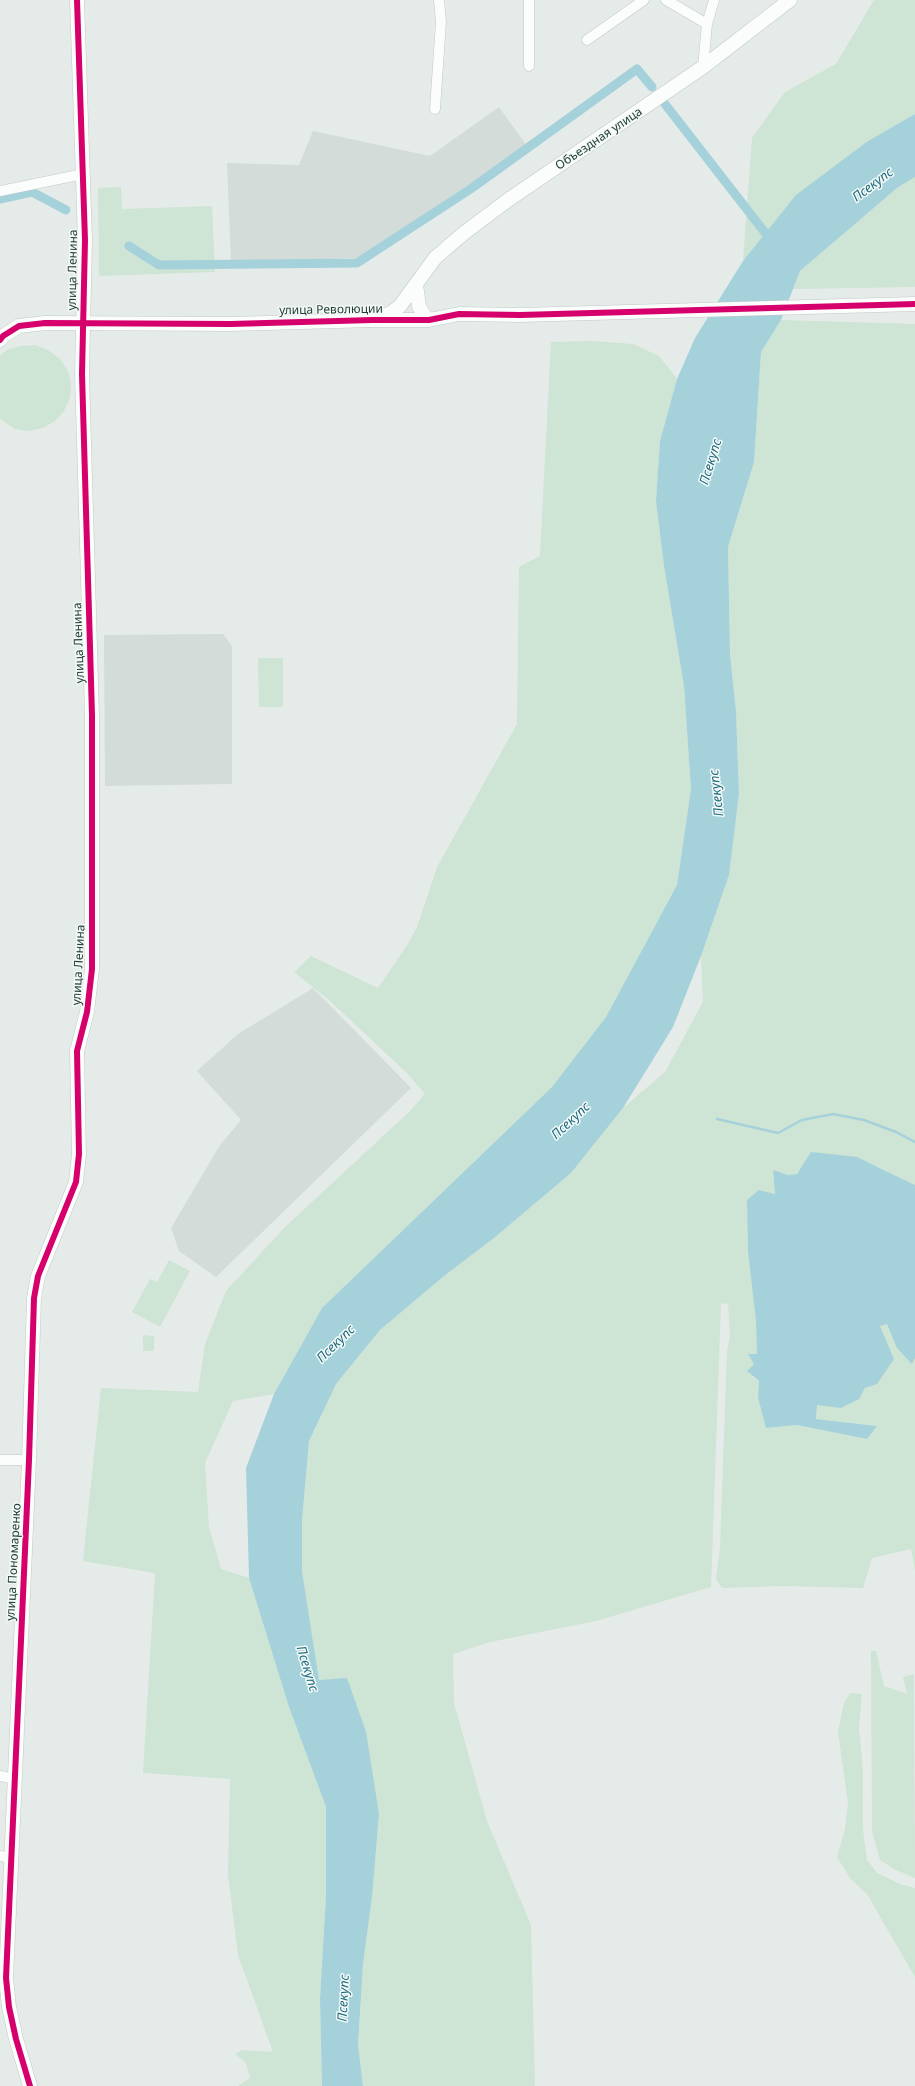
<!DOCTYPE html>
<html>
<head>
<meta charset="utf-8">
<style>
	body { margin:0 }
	canvas { display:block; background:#e5ebe8 }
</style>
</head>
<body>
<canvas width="915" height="2086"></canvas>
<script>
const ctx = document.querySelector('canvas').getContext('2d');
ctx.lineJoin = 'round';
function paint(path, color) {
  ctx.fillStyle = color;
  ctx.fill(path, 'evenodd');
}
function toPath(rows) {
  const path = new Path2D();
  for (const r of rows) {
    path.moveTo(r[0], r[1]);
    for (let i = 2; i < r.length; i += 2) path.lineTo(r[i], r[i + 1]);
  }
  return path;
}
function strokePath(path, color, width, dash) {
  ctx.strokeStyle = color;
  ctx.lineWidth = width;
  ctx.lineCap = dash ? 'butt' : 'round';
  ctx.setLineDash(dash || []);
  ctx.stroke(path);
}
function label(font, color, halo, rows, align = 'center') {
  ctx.font = font + ' "Noto Sans",sans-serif';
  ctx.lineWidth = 3;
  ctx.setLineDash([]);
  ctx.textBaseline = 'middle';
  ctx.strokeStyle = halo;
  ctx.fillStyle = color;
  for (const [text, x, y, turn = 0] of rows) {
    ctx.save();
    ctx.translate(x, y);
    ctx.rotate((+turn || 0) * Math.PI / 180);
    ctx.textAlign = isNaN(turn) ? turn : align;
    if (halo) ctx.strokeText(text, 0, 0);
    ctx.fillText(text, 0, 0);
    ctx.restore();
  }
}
paint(toPath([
	[499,107,527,146,358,258,231,262,227,163,299,165,313,131,430,156],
	[223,634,232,646,232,784,105,786,104,635],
	[313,988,411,1088,216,1277,179,1251,171,1228,220,1145,241,1120,197,1071,238,1034]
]), '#d3dcd8');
paint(toPath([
	[874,0,915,0,915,114,868,141,766,234,743,261,752,138,785,92,836,64],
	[915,177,915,287,792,289,800,271,897,188],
	[121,187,122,209,212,206,215,272,99,276,98,188],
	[781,320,915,324,915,1185,877,1166,802,1167,797,1174,788,1175,773,1170,775,1194,759,1190,747,1200,748,1252,752,1284,786,1285,757,1354,752,1377,759,1381,758,1398,766,1428,797,1425,867,1439,877,1426,816,1419,817,1405,859,1399,865,1388,894,1359,880,1326,887,1324,912,1363,915,1358,915,1570,911,1549,872,1558,863,1588,785,1586,722,1588,716,1579,720,1548,727,1352,730,1335,728,1304,721,1303,711,1587,596,1621,490,1642,453,1654,454,1703,487,1821,531,1925,535,2086,363,2086,358,2045,363,1964,372,1897,379,1814,319,1680,302,1571,302,1520,309,1441,336,1384,380,1330,444,1276,494,1238,571,1173,623,1108,665,1072,703,1002,701,956,729,875,739,794,736,712,730,654,728,547,754,462,761,352],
	[592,341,633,344,659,356,677,379,660,441,656,501,664,566,684,686,691,789,677,885,606,1017,552,1087,322,1308,274,1394,233,1401,205,1463,209,1527,221,1569,249,1578,289,1707,326,1807,326,1895,320,1999,322,2086,238,2086,250,2078,246,2063,235,2054,242,2050,273,2052,238,1955,228,1875,230,1779,143,1773,155,1573,83,1561,101,1388,198,1392,205,1344,226,1291,285,1227,409,1112,425,1094,407,1073,329,1000,294,972,311,956,378,988,408,944,417,927,437,867,517,724,519,567,540,556,551,342],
	[35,345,48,350,60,359,68,371,71,384,70,398,64,411,55,421,43,428,29,431,15,429,0,419,0,356,7,350,20,346],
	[258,658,283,658,283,707,259,707],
	[169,1260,190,1271,160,1327,132,1312,150,1279,157,1282],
	[143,1335,154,1336,154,1351,143,1351],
	[871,1651,876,1651,884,1686,907,1694,903,1677,914,1674,915,1878,896,1870,880,1860,872,1831],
	[850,1693,862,1694,859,1727,863,1771,863,1830,867,1860,877,1873,900,1884,915,1888,915,1977,867,1894,850,1878,837,1857,845,1829,848,1803,838,1732,844,1703]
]), '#cee4d5');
paint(toPath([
	[915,114,915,177,897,188,800,271,781,320,761,352,754,462,728,547,730,654,736,712,739,794,729,875,701,956,673,1027,623,1108,571,1173,494,1238,444,1276,380,1330,336,1384,309,1441,302,1520,302,1571,319,1680,347,1678,366,1732,379,1814,372,1897,363,1964,358,2045,363,2086,322,2086,320,1999,326,1895,326,1807,289,1707,249,1578,246,1468,274,1394,322,1308,552,1087,606,1017,677,885,691,789,684,686,664,566,656,501,660,441,677,379,695,338,743,261,796,195,868,141],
	[811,1152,857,1157,915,1185,915,1358,912,1364,897,1348,887,1324,880,1326,894,1359,877,1384,865,1388,859,1399,841,1408,817,1405,816,1419,877,1426,867,1439,797,1425,766,1428,758,1398,759,1381,747,1371,754,1364,748,1354,757,1354,756,1320,748,1252,747,1200,759,1190,775,1194,773,1170,788,1175,797,1174]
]), '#a5d1da');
strokePath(toPath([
	[717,1119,778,1133,802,1120,833,1114,864,1120,896,1132,915,1142]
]), '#a5d1da', 2.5);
strokePath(toPath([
	[665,104,766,234],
	[0,199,32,192,66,210],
	[129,246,159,265,357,263,472,188,637,69,652,87]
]), '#a5d1da', 9);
const street = toPath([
	[529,0,529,66],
	[666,0,707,24,703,67],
	[707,24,714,0],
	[587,40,644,0],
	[435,109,441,22,439,0],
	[0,191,83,174],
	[0,1460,29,1460],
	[0,1776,15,1779],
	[0,1856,12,1858]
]);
const secondary = toPath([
	[416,285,419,306,423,314,429,320],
	[378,318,391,313,400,306,435,258,464,233,508,200,703,67,790,0],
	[0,340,3,336,19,326,45,323,231,324,372,320,429,320,459,314,520,315,915,304],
	[30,2086,16,2039,9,2007,6,1978,29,1460,34,1298,38,1276,76,1182,79,1154,77,1051,87,1012,92,969,92,715,82,374,85,240,77,0]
]);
strokePath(street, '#c2c8c5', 11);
strokePath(secondary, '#c1c9c6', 15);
strokePath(street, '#fbfcfc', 10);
strokePath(secondary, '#fbfcfc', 14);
strokePath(toPath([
	[0,340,3,336,19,326,45,323,231,324,372,320,429,320,459,314,520,315,915,304],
	[30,2086,16,2039,9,2007,6,1978,29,1460,34,1298,38,1276,76,1182,79,1154,77,1051,87,1012,92,969,92,715,82,374,85,240,77,0]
]), '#d6006c', 6);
label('12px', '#223f38', '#f4f9f7', [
	["Объездная улица",599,139,-34],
	["улица Ленина",73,270,-89],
	["улица Революции",331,310,-1],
	["улица Ленина",79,643,-92],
	["улица Ленина",79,965,-87],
	["улица Пономаренко",14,1562,-87]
]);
label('italic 13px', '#196a7e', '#f4f9f7', [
	["Псекупс",873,185,-37],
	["Псекупс",711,462,-73],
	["Псекупс",717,793,-96],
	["Псекупс",571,1121,-43],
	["Псекупс",336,1344,-44],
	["Псекупс",307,1669,73],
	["Псекупс",344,1998,-87]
]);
</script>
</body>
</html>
